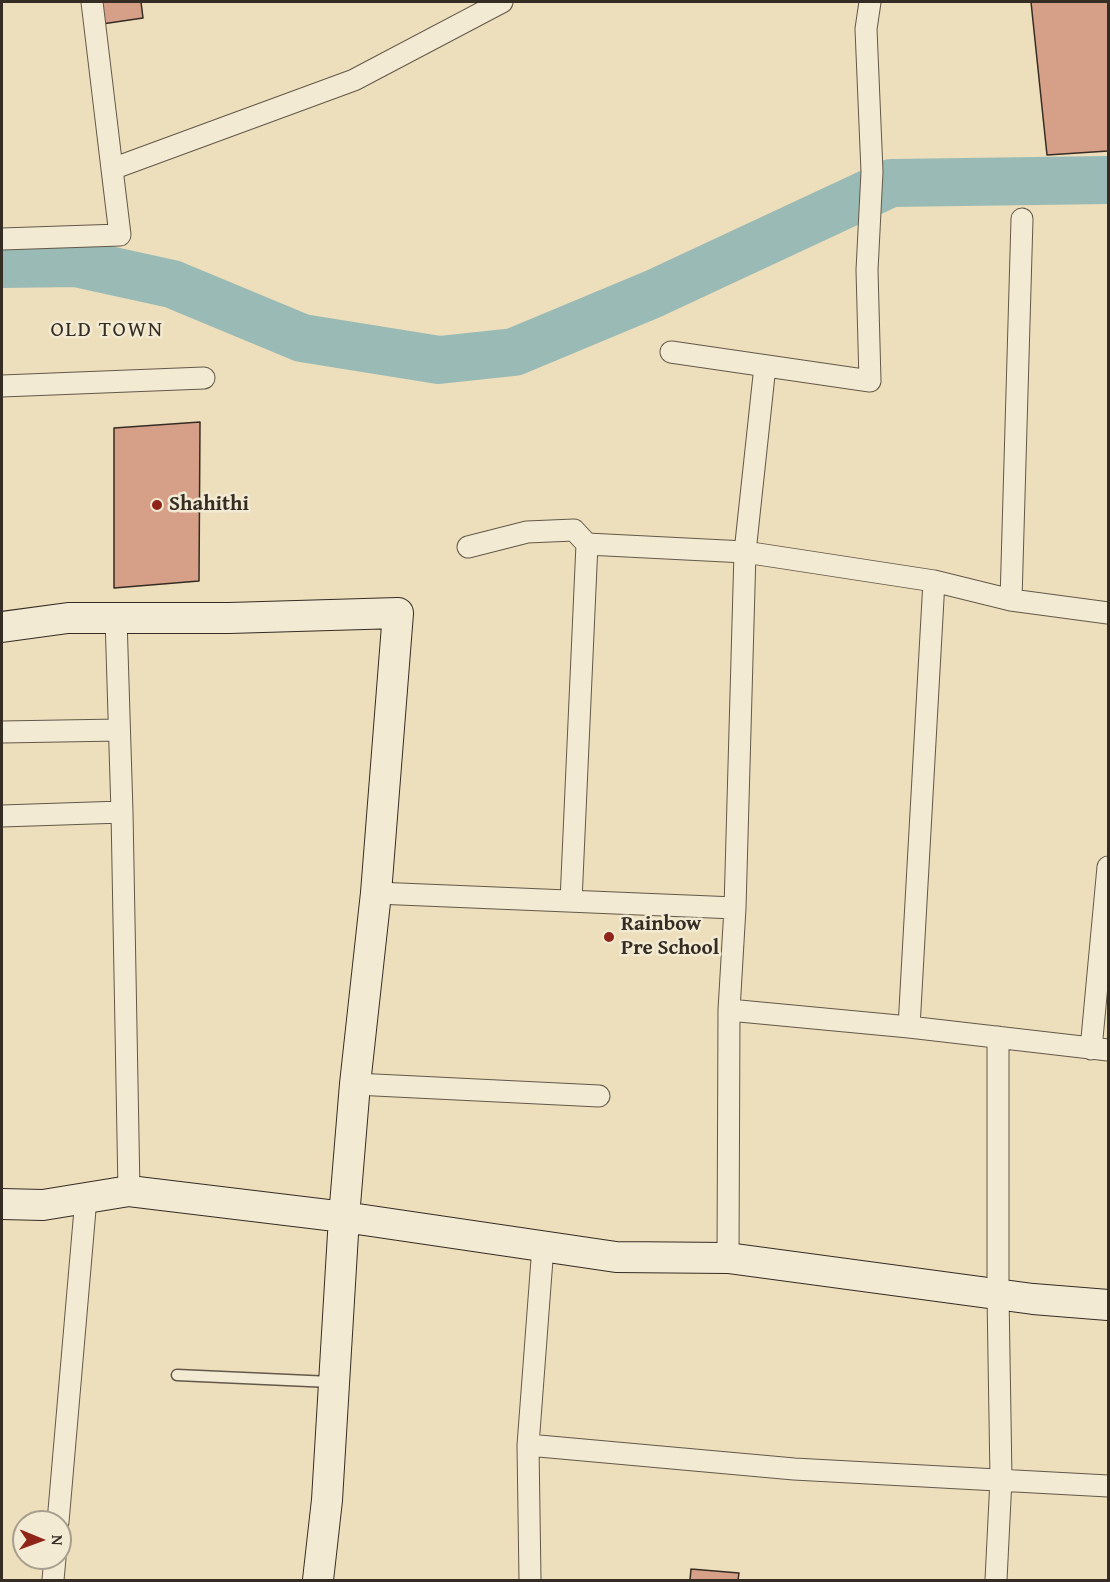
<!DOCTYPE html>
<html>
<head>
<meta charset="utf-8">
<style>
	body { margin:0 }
	#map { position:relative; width:1110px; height:1582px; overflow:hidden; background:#eddebc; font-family:"Gentium Book Plus",serif }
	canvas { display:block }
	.frame { position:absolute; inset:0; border:3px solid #352c23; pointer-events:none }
	.north { position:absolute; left:12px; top:1510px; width:60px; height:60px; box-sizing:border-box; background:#f3ead3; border:2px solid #a79e8d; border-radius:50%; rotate:91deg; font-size:16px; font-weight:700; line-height:24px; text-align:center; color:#352c23 }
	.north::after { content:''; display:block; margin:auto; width:21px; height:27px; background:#8f2418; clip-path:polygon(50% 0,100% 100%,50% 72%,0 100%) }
</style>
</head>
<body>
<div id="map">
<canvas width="1110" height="1582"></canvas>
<div class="frame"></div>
<div class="north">N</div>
</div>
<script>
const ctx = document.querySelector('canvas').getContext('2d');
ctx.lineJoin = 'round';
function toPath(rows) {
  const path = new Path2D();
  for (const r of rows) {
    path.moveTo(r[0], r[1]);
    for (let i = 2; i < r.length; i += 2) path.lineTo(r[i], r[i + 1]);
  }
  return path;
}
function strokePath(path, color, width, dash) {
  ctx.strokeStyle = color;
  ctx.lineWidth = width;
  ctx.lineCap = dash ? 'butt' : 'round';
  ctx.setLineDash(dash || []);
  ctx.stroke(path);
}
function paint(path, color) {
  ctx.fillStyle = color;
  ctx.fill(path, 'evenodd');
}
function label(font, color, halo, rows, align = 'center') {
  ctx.font = font + ' "Gentium Book Plus",serif';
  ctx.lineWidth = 5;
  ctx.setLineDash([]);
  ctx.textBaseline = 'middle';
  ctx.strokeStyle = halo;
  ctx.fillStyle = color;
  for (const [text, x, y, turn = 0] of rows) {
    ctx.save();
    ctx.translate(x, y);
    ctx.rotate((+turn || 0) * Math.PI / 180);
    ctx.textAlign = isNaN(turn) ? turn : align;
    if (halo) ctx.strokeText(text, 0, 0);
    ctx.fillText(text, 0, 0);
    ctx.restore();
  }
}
strokePath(toPath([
	[2,264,76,263,172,284,302,338,439,360,514,352,653,294,891,183,1108,180]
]), '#9abbb5', 48);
const building = toPath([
	[99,2,141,2,143,18,102,24,99,2],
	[1031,2,1108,2,1108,151,1047,155,1031,2],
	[200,422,199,581,114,588,114,428,200,422],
	[691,1569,739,1573,738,1580,690,1580,691,1569]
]);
paint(building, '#d6a088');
strokePath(building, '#352c23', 1.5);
const lane = toPath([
	[177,1375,331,1382]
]);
const street = toPath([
	[92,2,112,169],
	[2,239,120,235,112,169,354,80,502,2],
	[671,352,870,381,867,270,872,172,866,29,870,2],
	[2,386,204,378],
	[468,547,527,532,574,530,587,544,745,552,934,581,1011,600,1108,613],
	[1011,600,1022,219],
	[116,618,122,812],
	[2,732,119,730],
	[2,816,122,812,129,1191],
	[376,893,735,908],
	[571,901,587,544],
	[729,1010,909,1027,1108,1050],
	[909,1027,934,581],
	[1091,1049,1108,867],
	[355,1084,599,1096],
	[543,1246,528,1445,794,1469,1108,1486],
	[728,1258,729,1010,735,908,745,552,765,366],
	[528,1445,530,1580],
	[58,1522,86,1198],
	[53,1580,55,1558],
	[996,1580,1001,1479,998,1295,998,1037]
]);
const secondary = toPath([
	[2,627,68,618,229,618,398,613,376,893,355,1084,344,1217,327,1500,318,1580],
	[2,1204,43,1205,129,1191,344,1217,616,1257,728,1258,1033,1299,1108,1305]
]);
strokePath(lane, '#635849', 13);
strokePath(street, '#635849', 23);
strokePath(secondary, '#352c23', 32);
strokePath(lane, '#f3ead3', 10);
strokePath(street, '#f3ead3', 21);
strokePath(secondary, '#f3ead3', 30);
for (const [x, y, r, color] of [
	[157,505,6,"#8f2418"],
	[609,937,6,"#8f2418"]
]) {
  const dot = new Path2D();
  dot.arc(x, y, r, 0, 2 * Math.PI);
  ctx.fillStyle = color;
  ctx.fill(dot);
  strokePath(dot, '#f3ead3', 2);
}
label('bold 21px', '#352c23', '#f3ead3', [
	["Shahithi",169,505],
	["Rainbow",621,925],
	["Pre School",621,949]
], 'left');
ctx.letterSpacing = '1.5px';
label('22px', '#352c23', '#f3ead3', [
	["OLD TOWN",107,330]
]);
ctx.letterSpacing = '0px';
</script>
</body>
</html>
